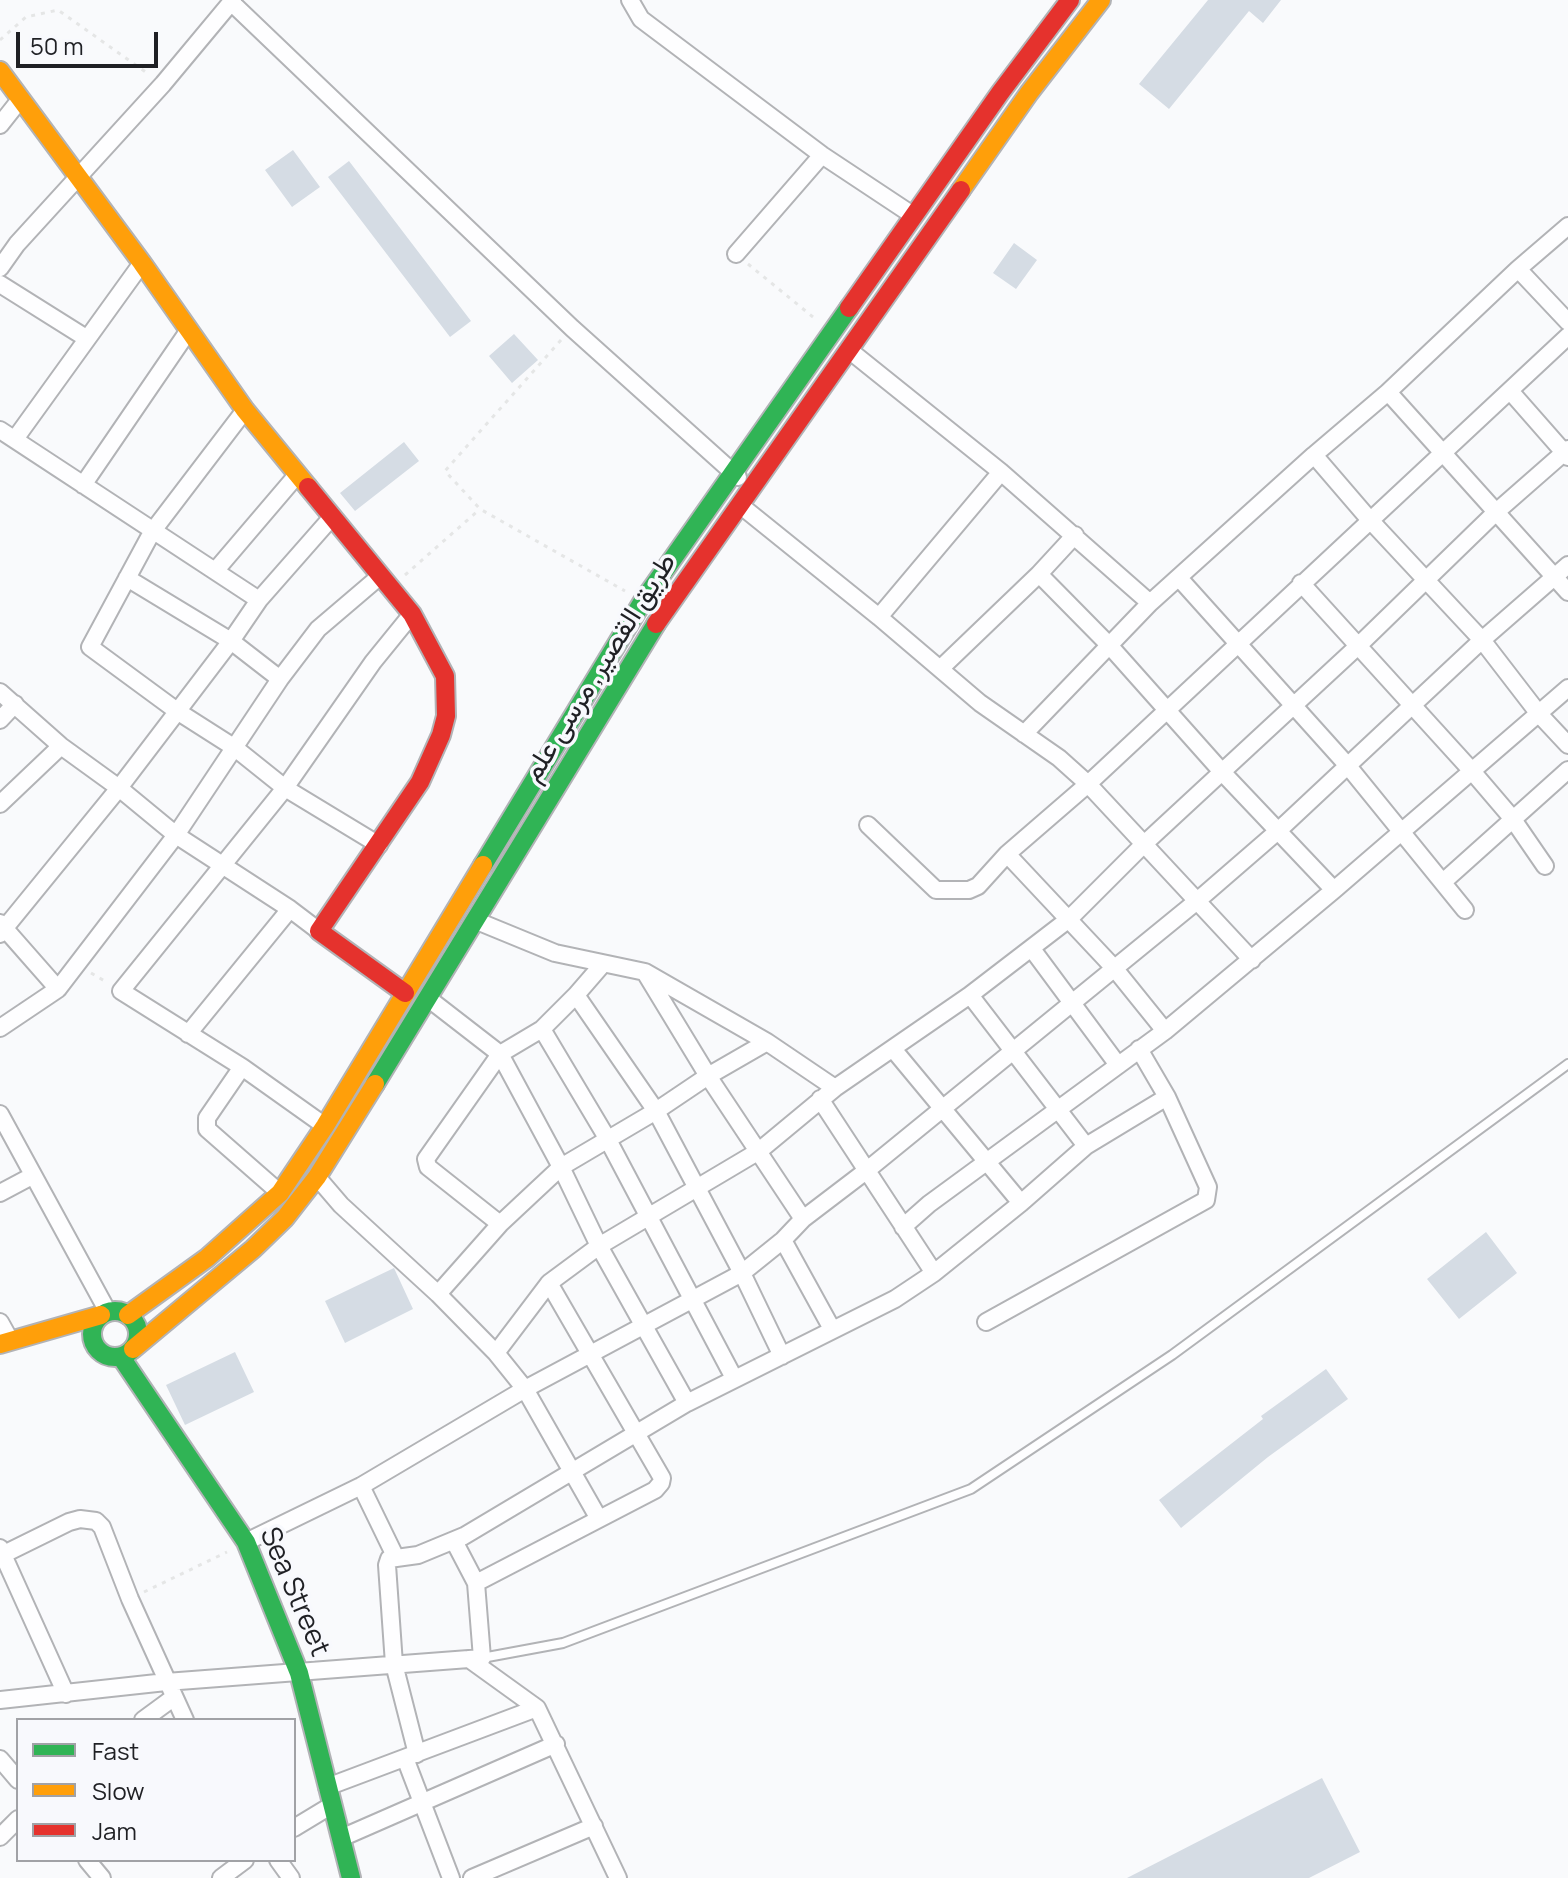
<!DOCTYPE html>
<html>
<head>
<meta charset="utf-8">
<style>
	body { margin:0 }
	#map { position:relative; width:1568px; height:1878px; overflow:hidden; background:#f9fafc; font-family:Manrope,sans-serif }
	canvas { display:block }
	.legend { position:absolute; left:16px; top:1718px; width:280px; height:144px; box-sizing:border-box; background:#f8f9fd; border:2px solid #a1a2a6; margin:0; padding:10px 14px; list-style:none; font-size:24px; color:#1f2024 }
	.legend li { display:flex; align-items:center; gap:16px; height:40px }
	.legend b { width:40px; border:2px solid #a1a2a6 }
	.scale { position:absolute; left:16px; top:32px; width:142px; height:36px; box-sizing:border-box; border:4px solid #1f2024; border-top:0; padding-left:10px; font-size:24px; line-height:28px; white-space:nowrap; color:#1f2024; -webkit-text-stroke:6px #f8f9fd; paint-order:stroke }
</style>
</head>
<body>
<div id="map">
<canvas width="1568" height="1878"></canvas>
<ul class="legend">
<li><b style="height:10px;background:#30b455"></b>Fast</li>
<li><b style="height:10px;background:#ff9f0a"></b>Slow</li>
<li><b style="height:10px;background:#e5322d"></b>Jam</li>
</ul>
<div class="scale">50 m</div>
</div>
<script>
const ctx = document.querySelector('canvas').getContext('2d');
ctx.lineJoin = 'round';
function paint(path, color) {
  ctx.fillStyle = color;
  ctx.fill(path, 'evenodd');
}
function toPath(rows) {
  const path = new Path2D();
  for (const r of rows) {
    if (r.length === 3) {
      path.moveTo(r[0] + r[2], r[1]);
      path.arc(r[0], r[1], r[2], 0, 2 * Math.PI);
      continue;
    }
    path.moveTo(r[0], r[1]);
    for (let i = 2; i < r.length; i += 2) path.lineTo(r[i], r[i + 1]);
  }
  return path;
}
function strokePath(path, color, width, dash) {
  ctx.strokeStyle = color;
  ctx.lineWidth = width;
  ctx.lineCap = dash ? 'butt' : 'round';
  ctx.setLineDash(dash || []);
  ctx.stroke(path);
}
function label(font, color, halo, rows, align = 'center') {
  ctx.font = font + ' Manrope,Vazirmatn,sans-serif';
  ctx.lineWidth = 7;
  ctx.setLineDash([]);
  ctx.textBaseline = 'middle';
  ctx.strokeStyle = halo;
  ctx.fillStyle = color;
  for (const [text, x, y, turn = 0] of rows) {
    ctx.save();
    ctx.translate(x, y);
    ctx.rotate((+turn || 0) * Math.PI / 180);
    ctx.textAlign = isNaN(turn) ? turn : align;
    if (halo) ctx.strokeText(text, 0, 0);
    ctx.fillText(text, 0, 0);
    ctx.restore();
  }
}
paint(toPath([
	[1208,0,1281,0,1263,23,1249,11,1169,109,1139,84],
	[293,150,320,187,292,207,265,170],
	[349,161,471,321,450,337,328,177],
	[1014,243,1037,260,1016,289,993,273],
	[514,334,538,360,512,383,489,356],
	[404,442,419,461,355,511,340,493],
	[1486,1232,1517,1273,1459,1319,1427,1279],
	[394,1268,413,1309,345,1343,325,1301],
	[235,1352,254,1392,185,1425,166,1385],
	[1326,1369,1348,1399,1268,1457,1181,1528,1159,1500,1263,1419,1261,1416],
	[1322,1778,1360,1852,1309,1878,1127,1878]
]), '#d5dce4');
const lane = toPath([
	[482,1658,563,1643,971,1489,1172,1355,1568,1064]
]);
const street = toPath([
	[630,0,641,19,822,155,914,216],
	[231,2,572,328,738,477],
	[0,125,19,101],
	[736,254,822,155],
	[0,268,17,244,163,84,233,0],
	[1518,269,1568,322],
	[0,284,86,338],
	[849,350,1001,472,1150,603],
	[1388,392,1568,592],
	[1511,392,1568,457],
	[245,410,152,532,90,647,177,711,235,748,285,788,379,845],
	[0,430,259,600],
	[15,439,142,263],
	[1314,455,1369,519,1482,640,1539,714,1568,745],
	[83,485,189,330],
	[740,505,879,617,980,703,1059,758,1088,784,1252,960],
	[216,570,297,475],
	[1039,574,1075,535],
	[127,578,231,641,280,679],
	[1179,578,1348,766,1465,910],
	[1301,583,1471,770,1512,818,1545,866],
	[879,617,1001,472],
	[941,668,1039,574,1109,645,1223,773,1334,890],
	[0,692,61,746,119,788,176,835,290,909,319,931],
	[0,720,15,704],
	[1024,734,1150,603,1314,455,1388,392,1518,269,1568,226],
	[0,804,61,746],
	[868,825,936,890,969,890,978,886,1007,854,1088,784,1568,336],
	[1007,854,1115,969,1165,1031],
	[1443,882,1568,770],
	[477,921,555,953,645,972,767,1042,835,1088,970,995,1069,919,1143,845,1358,646,1495,513,1568,449],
	[0,934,119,788,231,641,259,600,332,517],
	[1032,949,1118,1065],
	[646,974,708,1076,803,1219],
	[58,989,176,835,280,679,318,629,379,577],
	[576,995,602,965],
	[970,995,1086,1146],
	[429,999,500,1054,561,1167,599,1246,687,1403],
	[0,1028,58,989,0,923],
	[542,1029,607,1138,734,1378],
	[188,1034,290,909],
	[893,1049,1021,1203],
	[242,1067,207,1118,207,1129,280,1193],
	[820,1099,934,1273],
	[0,1114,108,1312],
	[325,1126,242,1067,121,991,285,788,373,662,412,614],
	[317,1177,341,1205,438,1294,496,1353,525,1389,599,1519],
	[0,1193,32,1176],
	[500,1224,428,1167,426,1159,500,1054,542,1029,576,995,656,1111,742,1273,782,1356],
	[903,1227,929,1204,1165,1031,1334,890,1568,688],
	[783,1240,832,1329],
	[438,1294,500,1224,561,1167,656,1111,708,1076,767,1042],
	[0,1322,10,1340],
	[986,1322,1206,1200,1208,1187,1167,1097,1139,1049],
	[496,1353,549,1283],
	[361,1486,396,1558],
	[246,1542,361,1486,525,1389,742,1273,783,1240,803,1219,866,1171,1197,901,1279,830,1482,640,1568,565],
	[0,1548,66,1694],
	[0,1556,69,1522,80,1519,96,1521,102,1527,130,1599,185,1720],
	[476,1583,655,1490,661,1483,662,1478,549,1283,599,1246,759,1151,835,1088],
	[469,1659,537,1708,618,1878],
	[0,1700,166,1682,482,1658,476,1583,454,1541],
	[143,1720,173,1698],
	[417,1754,394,1664,387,1565,389,1559,418,1555,464,1536,687,1403,895,1299,934,1273,1021,1203,1086,1146,1167,1097],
	[405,1758,451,1878],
	[0,1759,18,1780],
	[327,1787,537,1708],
	[294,1828,332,1805],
	[0,1837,18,1819],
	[341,1838,556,1744],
	[87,1860,102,1878],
	[278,1860,291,1878],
	[221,1878,245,1860],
	[472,1878,594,1826]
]);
const fast = toPath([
	[483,865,643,601,849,308],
	[375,1084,656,624],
	[115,1334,23],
	[121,1357,246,1542,299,1673,351,1878]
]);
const slow = toPath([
	[0,71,142,263,245,410,308,487],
	[961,190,1029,93,1101,0],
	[128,1315,207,1258,280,1193,325,1126,483,865],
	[0,1344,101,1315],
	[133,1349,253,1249,285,1218,317,1177,375,1084]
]);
const jam = toPath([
	[849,308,1000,93,1070,0],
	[308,487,412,614,445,676,446,716,441,735,420,782,319,931,405,993],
	[656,624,961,190]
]);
strokePath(lane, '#b2b3b6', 12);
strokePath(street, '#b2b3b6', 20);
strokePath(fast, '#b2b3b6', 22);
strokePath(slow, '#b2b3b6', 22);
strokePath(jam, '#b2b3b6', 22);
strokePath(toPath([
	[0,40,26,17,58,10,147,73],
	[748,264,813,317],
	[561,340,445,471,480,509,625,591],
	[405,575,480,509],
	[91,973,108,983],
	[144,1592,227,1552]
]), '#e5e6e6', 3, [4, 6]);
strokePath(lane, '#fefeff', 8);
strokePath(street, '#fefeff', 16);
strokePath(fast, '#30b455', 18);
strokePath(slow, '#ff9f0a', 18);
strokePath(jam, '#e5322d', 18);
label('28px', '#1f2024', '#f8f9fd', [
	["طريق القصير, مرسى علم",600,668,-58],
	["Sea Street",294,1592,67]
]);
</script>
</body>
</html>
